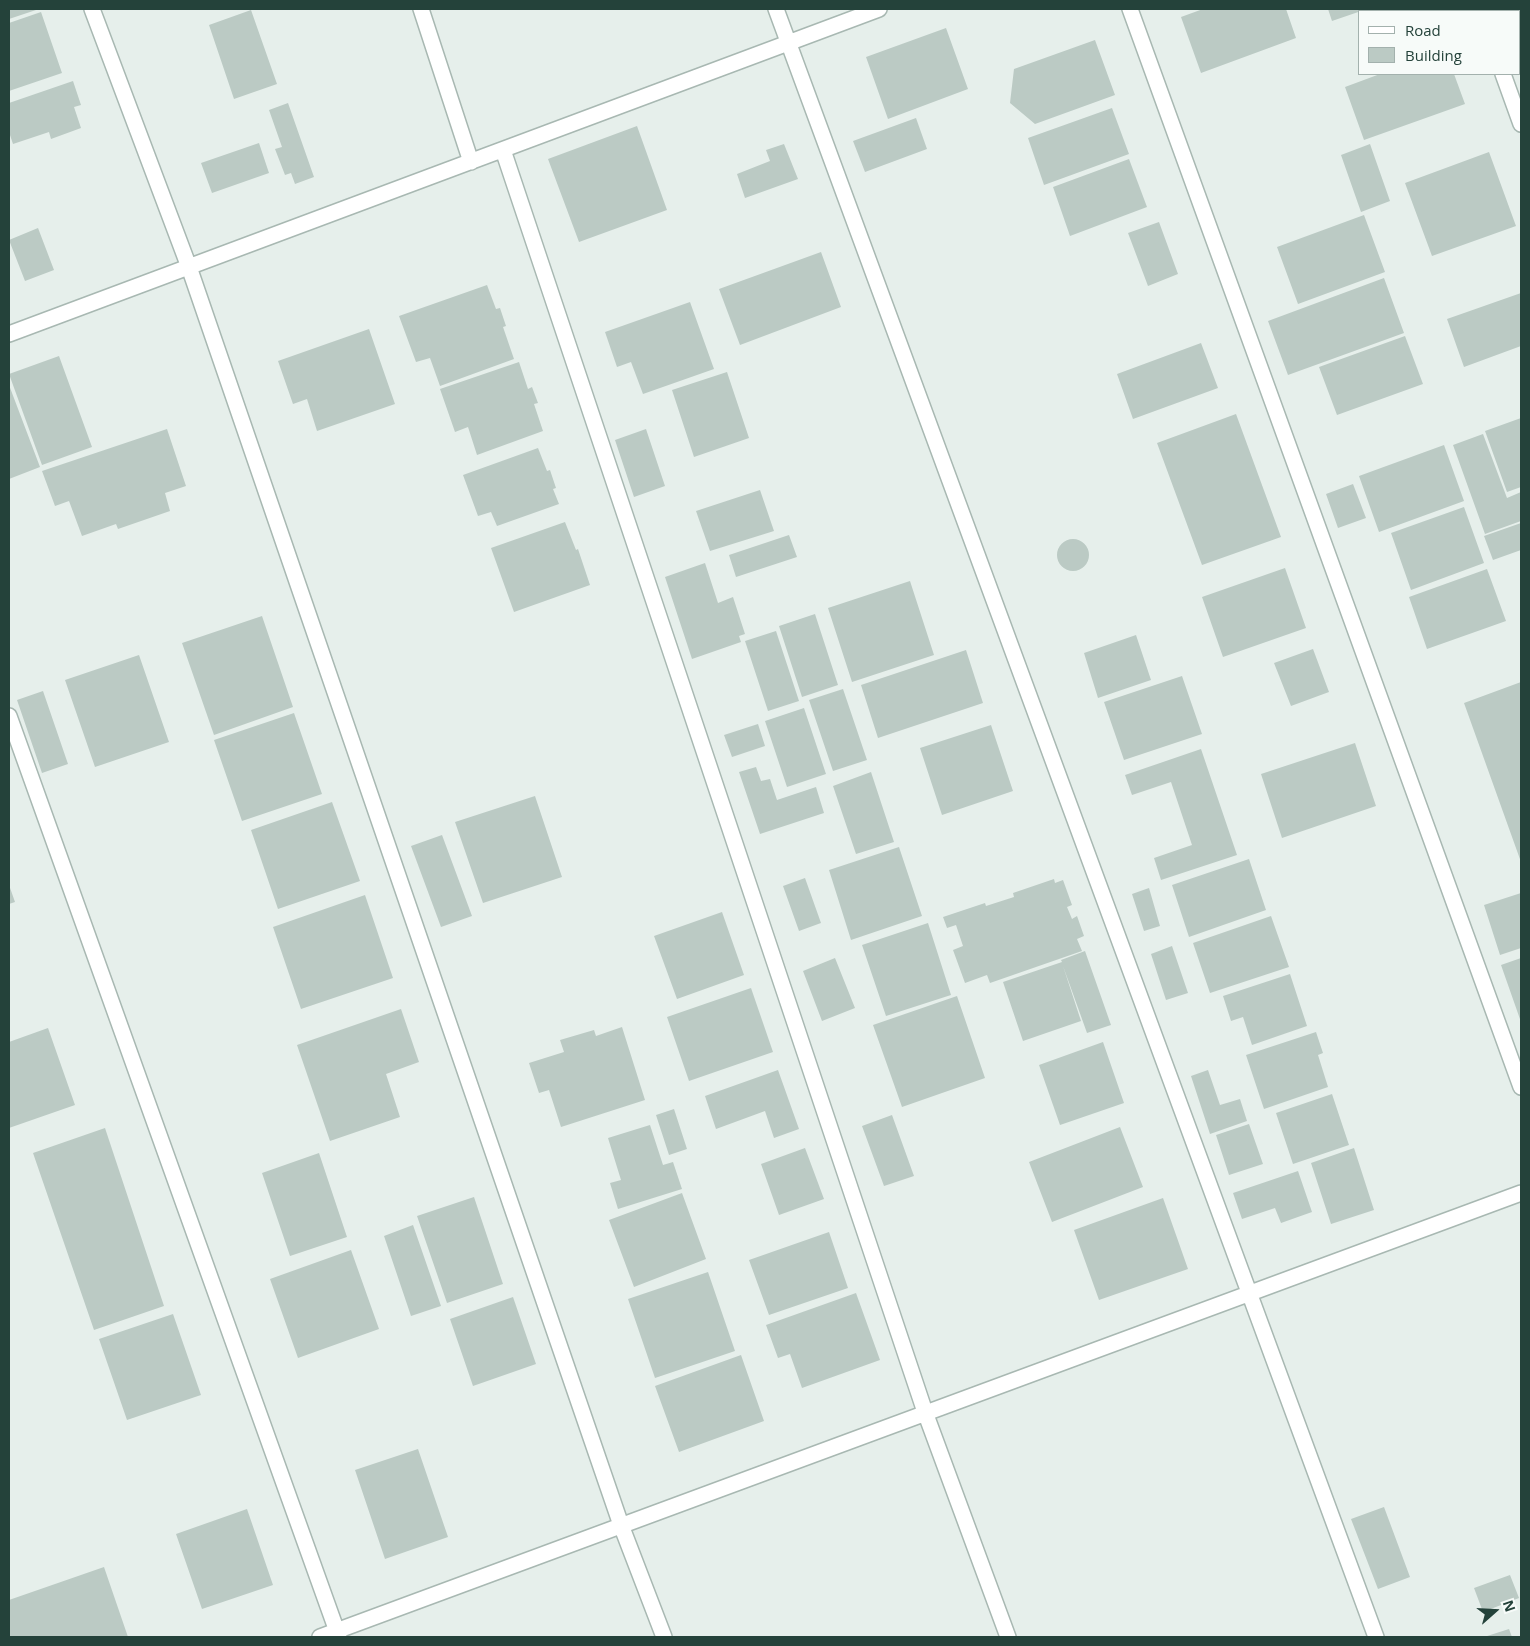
<!DOCTYPE html>
<html>
<head>
<meta charset="utf-8">
<style>
	body { margin:0 }
	#map { position:relative; width:1530px; height:1646px; overflow:hidden; background:#e6efeb; font-family:"Open Sans",sans-serif }
	canvas { display:block }
	.frame { position:absolute; inset:0; border:10px solid #24423a; pointer-events:none }
	.legend { position:absolute; left:1358px; top:10px; width:162px; height:65px; box-sizing:border-box; background:#f7fbf9; border:1px solid #a3b1ad; margin:0; padding:6px 9px; list-style:none; font-size:15px; color:#24423a }
	.legend li { display:flex; align-items:center; gap:10px; height:25px }
	.legend b { width:25px; border:1px solid #a3b1ad }
	.north { position:absolute; left:1470px; top:1586px; width:50px; height:50px; -webkit-text-stroke:4px #f7fbf9; paint-order:stroke; rotate:71deg; font-size:14px; font-weight:700; line-height:20px; text-align:center; color:#24423a }
	.north::after { content:''; display:block; margin:auto; width:18px; height:22px; background:#24423a; clip-path:polygon(50% 0,100% 100%,50% 72%,0 100%) }
</style>
</head>
<body>
<div id="map">
<canvas width="1530" height="1646"></canvas>
<div class="frame"></div>
<ul class="legend">
<li><b style="height:6px;background:#fff"></b>Road</li>
<li><b style="height:14px;background:#bbcac4"></b>Building</li>
</ul>
<div class="north">N</div>
</div>
<script>
const ctx = document.querySelector('canvas').getContext('2d');
ctx.lineJoin = 'round';
function paint(path, color) {
  ctx.fillStyle = color;
  ctx.fill(path, 'evenodd');
}
function toPath(rows) {
  const path = new Path2D();
  for (const r of rows) {
    if (r.length === 3) {
      path.moveTo(r[0] + r[2], r[1]);
      path.arc(r[0], r[1], r[2], 0, 2 * Math.PI);
      continue;
    }
    path.moveTo(r[0], r[1]);
    for (let i = 2; i < r.length; i += 2) path.lineTo(r[i], r[i + 1]);
  }
  return path;
}
function strokePath(path, color, width, dash) {
  ctx.strokeStyle = color;
  ctx.lineWidth = width;
  ctx.lineCap = dash ? 'butt' : 'round';
  ctx.setLineDash(dash || []);
  ctx.stroke(path);
}
paint(toPath([
	[9,9,39,9,9,19],
	[1203,9,1286,9,1296,38,1201,73,1181,17],
	[1328,9,1367,9,1332,21],
	[251,10,277,84,234,99,209,25],
	[41,12,62,73,9,91,9,23],
	[946,28,968,89,888,119,866,57],
	[1095,40,1115,95,1035,124,1010,103,1014,69],
	[1380,74,1454,74,1465,104,1364,140,1345,87],
	[73,81,81,105,74,107,81,128,51,139,49,132,13,144,9,132,9,103],
	[288,103,314,177,295,184,291,173,285,175,275,149,282,147,269,110],
	[1112,108,1129,154,1044,185,1028,138],
	[916,118,927,149,865,172,853,141],
	[637,126,667,210,579,242,548,159],
	[259,143,269,173,212,193,201,163],
	[784,144,798,179,745,198,737,174,770,161,766,150],
	[1370,144,1390,201,1361,212,1341,155],
	[1489,152,1516,226,1432,256,1405,183],
	[1129,159,1147,207,1070,236,1053,187],
	[1364,215,1385,272,1298,304,1277,247],
	[1159,222,1178,274,1148,286,1128,233],
	[38,228,54,270,25,281,9,240],
	[821,252,841,307,740,345,719,289],
	[1384,278,1404,333,1288,375,1268,321],
	[487,285,496,309,500,308,506,326,503,327,514,359,440,386,430,358,416,362,399,316],
	[1521,293,1521,346,1464,367,1447,319],
	[690,302,714,369,643,394,631,362,617,367,605,332],
	[369,329,395,404,317,431,307,399,293,404,278,361],
	[1405,336,1423,384,1337,415,1319,367],
	[1201,343,1218,388,1133,419,1117,374],
	[59,356,92,447,42,465,9,374],
	[519,362,528,389,532,387,538,403,534,404,543,431,477,455,468,427,455,432,440,389],
	[727,372,749,438,694,457,672,390],
	[9,385,40,467,9,479],
	[1236,414,1281,537,1202,565,1157,443],
	[1521,418,1521,487,1507,492,1485,431],
	[167,429,186,486,165,493,170,511,118,529,116,524,82,536,69,501,55,506,42,471],
	[646,429,665,486,634,497,615,440],
	[1483,434,1507,498,1521,492,1521,521,1485,534,1453,445],
	[1444,445,1464,501,1379,532,1359,476],
	[538,448,547,471,550,470,556,488,553,489,559,504,497,526,491,512,478,516,463,475],
	[1353,484,1366,518,1338,528,1326,494],
	[760,490,774,531,710,551,696,511],
	[1464,507,1484,563,1411,590,1391,533],
	[565,522,576,550,578,549,590,585,514,612,491,548],
	[1521,523,1521,550,1493,560,1484,536],
	[789,535,797,557,736,577,729,555],
	[1073,555,16],
	[705,563,718,603,733,597,745,634,739,636,741,642,692,659,665,577],
	[1285,568,1306,628,1223,657,1202,597],
	[1487,569,1506,621,1427,649,1409,597],
	[910,581,934,655,852,682,828,608],
	[815,614,838,685,802,697,779,626],
	[262,616,293,707,214,735,182,643],
	[776,631,799,701,768,711,745,641],
	[1136,635,1151,680,1098,698,1084,653],
	[1313,649,1329,692,1291,706,1274,663],
	[966,650,983,703,878,738,861,685],
	[139,655,169,742,95,767,65,680],
	[1182,676,1202,734,1124,760,1104,702],
	[1521,682,1521,862,1464,703],
	[843,689,867,760,833,771,809,700],
	[43,691,68,764,42,773,17,700],
	[804,708,826,774,787,787,765,721],
	[294,713,322,794,242,821,214,740],
	[758,724,765,746,732,757,724,735],
	[991,725,1013,791,942,815,920,748],
	[1355,743,1376,806,1282,838,1261,774],
	[1201,749,1237,855,1161,880,1154,858,1192,845,1171,782,1132,795,1125,775],
	[756,767,761,781,770,779,777,800,816,787,824,813,760,834,739,772],
	[871,772,894,842,856,854,833,786],
	[535,796,562,877,483,903,455,822],
	[332,802,360,881,278,909,251,830],
	[442,835,472,916,441,927,411,846],
	[899,847,922,916,851,940,829,870],
	[1249,859,1266,910,1189,937,1172,885],
	[805,878,821,923,799,931,783,886],
	[1054,879,1055,883,1063,880,1072,905,1067,907,1072,919,1077,916,1084,936,1077,939,1082,951,990,983,987,975,965,983,953,950,963,946,956,925,947,928,943,917,985,903,986,906,1014,897,1013,893],
	[9,885,15,902,9,904],
	[1149,888,1160,926,1144,931,1132,894],
	[1521,893,1521,948,1500,955,1484,905],
	[365,895,393,978,301,1009,273,927],
	[722,912,744,975,677,999,654,936],
	[1271,916,1289,967,1210,993,1193,943],
	[928,923,951,995,886,1016,862,945],
	[1172,946,1188,993,1166,1000,1151,954],
	[1085,951,1111,1025,1087,1033,1063,966,1081,1021,1023,1041,1003,982,1062,962,1061,960],
	[835,958,855,1008,822,1021,803,971],
	[1521,958,1521,1022,1501,965],
	[1290,974,1307,1026,1252,1045,1243,1017,1231,1021,1223,996],
	[751,988,773,1052,689,1081,667,1017],
	[957,996,985,1078,902,1107,873,1025],
	[401,1009,419,1062,386,1074,400,1117,330,1141,297,1045],
	[622,1027,645,1100,561,1127,549,1090,539,1093,529,1063,564,1052,560,1040,594,1030,596,1036],
	[48,1028,75,1105,9,1128,9,1042],
	[1316,1032,1323,1053,1318,1055,1328,1087,1264,1109,1246,1055],
	[1103,1042,1124,1103,1060,1125,1039,1065],
	[778,1070,799,1129,774,1138,765,1111,716,1129,705,1096],
	[1208,1070,1220,1105,1240,1099,1247,1121,1210,1134,1191,1076],
	[1332,1094,1349,1145,1293,1164,1276,1113],
	[674,1109,687,1149,669,1155,656,1115],
	[892,1115,914,1176,884,1186,862,1126],
	[1249,1124,1263,1164,1229,1175,1216,1135],
	[650,1125,663,1165,673,1162,682,1189,618,1209,610,1183,621,1180,608,1138],
	[1120,1127,1143,1187,1052,1222,1029,1162],
	[105,1128,164,1306,94,1330,33,1153],
	[805,1148,824,1199,779,1215,761,1164],
	[1354,1148,1374,1210,1331,1224,1311,1163],
	[319,1153,347,1237,290,1256,262,1173],
	[1298,1171,1312,1212,1281,1223,1275,1208,1242,1219,1233,1193],
	[682,1193,706,1259,634,1287,609,1220],
	[474,1197,503,1284,447,1303,417,1216],
	[1163,1198,1188,1269,1099,1300,1074,1230],
	[413,1225,441,1306,411,1316,384,1236],
	[829,1232,848,1288,769,1315,749,1260],
	[351,1250,379,1329,298,1358,270,1279],
	[708,1272,735,1351,655,1378,628,1299],
	[856,1293,880,1360,802,1388,790,1354,778,1358,766,1325],
	[513,1297,536,1364,473,1386,450,1319],
	[173,1314,201,1395,127,1420,99,1339],
	[741,1355,764,1421,679,1452,655,1386],
	[418,1449,448,1537,385,1559,355,1470],
	[1384,1507,1410,1577,1378,1589,1351,1519],
	[247,1509,273,1585,202,1609,176,1534],
	[104,1567,128,1637,9,1637,9,1600],
	[1510,1575,1519,1598,1483,1612,1474,1588],
	[1509,1629,1512,1637,1484,1637]
]), '#bbcac4');
const minor = toPath([
	[92,9,189,267,621,1525,664,1637],
	[421,9,471,162],
	[776,9,1376,1637],
	[1130,9,1521,1087],
	[1479,9,1480,11],
	[1503,74,1521,124],
	[503,150,925,1412,1008,1637],
	[9,334,879,9],
	[9,716,339,1637],
	[320,1637,1521,1193]
]);
strokePath(minor, '#a8b8b2', 18);
strokePath(minor, '#fff', 15);
</script>
</body>
</html>
